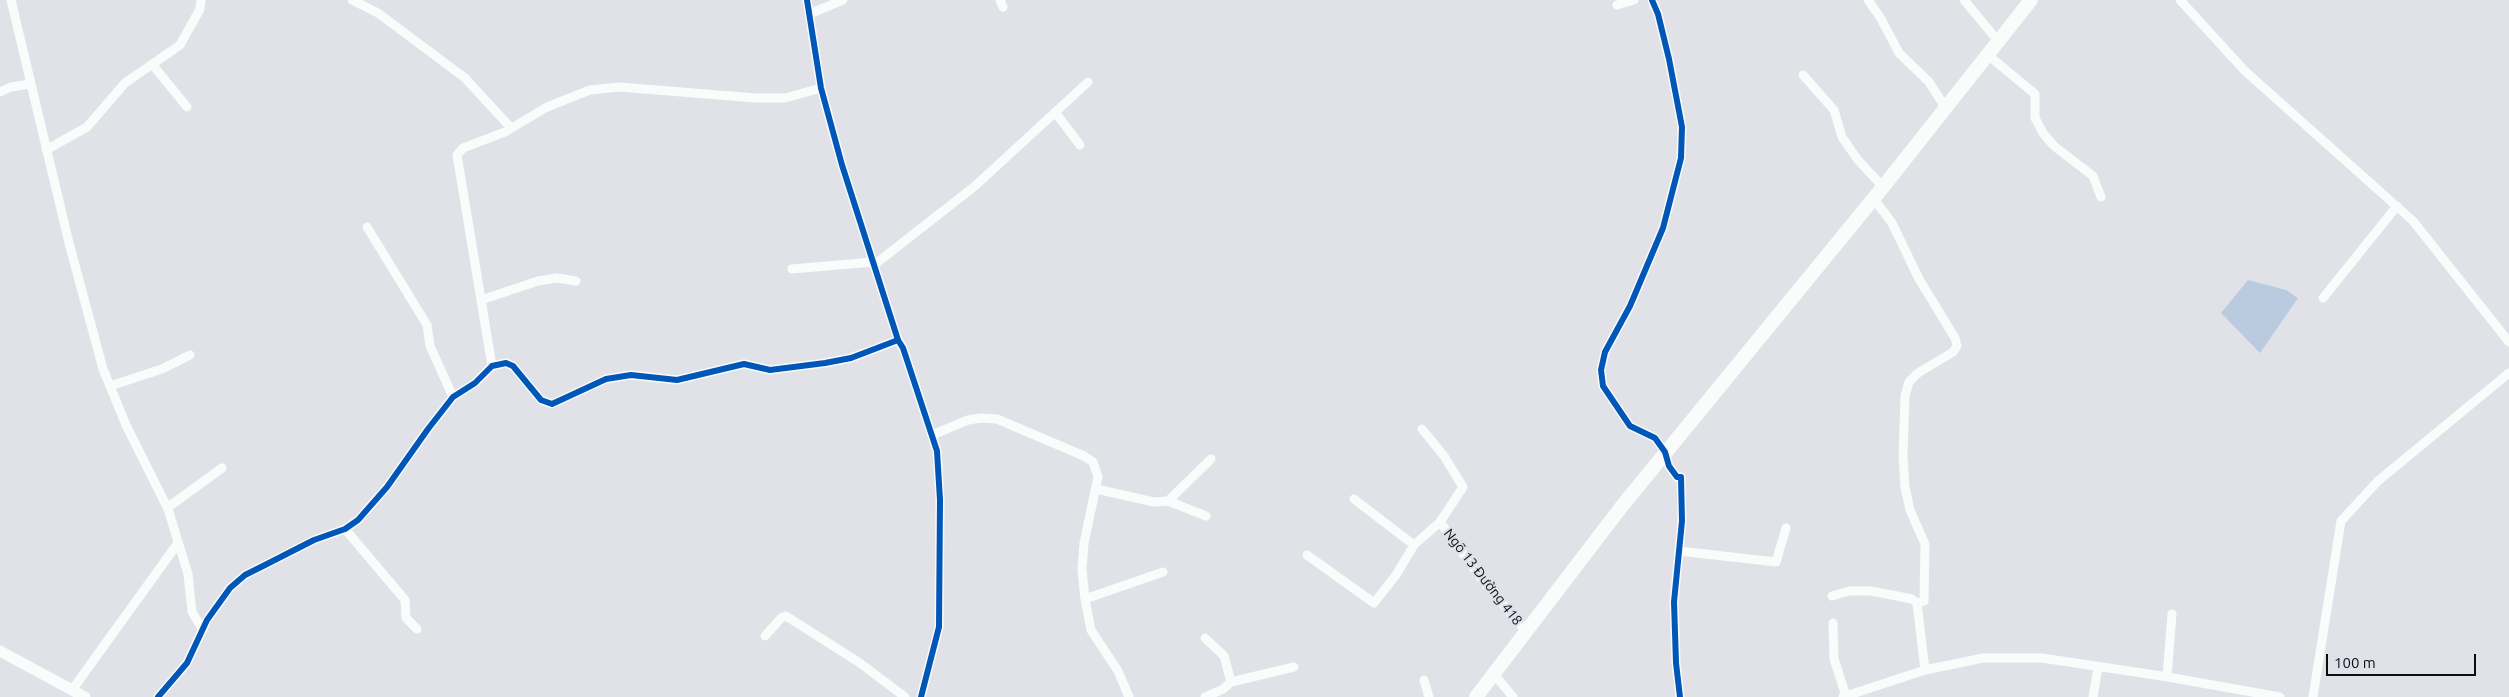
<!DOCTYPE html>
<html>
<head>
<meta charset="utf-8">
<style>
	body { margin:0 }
	#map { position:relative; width:2509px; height:697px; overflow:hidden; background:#e1e2e7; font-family:Ubuntu,sans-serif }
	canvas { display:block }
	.scale { position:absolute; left:2326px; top:654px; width:150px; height:22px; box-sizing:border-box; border:2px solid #0d0d11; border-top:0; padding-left:6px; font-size:15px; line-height:18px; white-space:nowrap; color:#0d0d11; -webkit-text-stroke:4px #dee0ea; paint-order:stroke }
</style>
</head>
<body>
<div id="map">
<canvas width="2509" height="697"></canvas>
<div class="scale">100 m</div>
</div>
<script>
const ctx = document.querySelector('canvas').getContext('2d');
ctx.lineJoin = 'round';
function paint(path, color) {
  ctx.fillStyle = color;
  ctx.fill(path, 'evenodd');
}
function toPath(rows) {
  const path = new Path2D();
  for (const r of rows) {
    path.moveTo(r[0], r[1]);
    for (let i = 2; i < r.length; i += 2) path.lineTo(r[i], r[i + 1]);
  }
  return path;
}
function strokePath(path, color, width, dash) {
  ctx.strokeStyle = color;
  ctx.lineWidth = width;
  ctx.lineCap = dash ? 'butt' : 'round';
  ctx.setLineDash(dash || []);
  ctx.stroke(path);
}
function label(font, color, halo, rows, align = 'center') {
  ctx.font = font + ' Ubuntu,sans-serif';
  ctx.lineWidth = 4.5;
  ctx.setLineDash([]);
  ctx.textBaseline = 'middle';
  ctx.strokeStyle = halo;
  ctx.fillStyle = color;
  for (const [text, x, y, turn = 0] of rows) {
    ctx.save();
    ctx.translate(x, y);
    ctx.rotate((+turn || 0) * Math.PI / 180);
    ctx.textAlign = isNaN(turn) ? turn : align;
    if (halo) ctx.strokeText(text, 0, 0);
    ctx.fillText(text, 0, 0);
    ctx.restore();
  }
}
paint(toPath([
	[2248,280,2286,290,2298,298,2260,353,2221,313]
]), '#bacadf');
strokePath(toPath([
	[11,0,69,243,103,369,126,425,168,509,188,574,192,612,203,630],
	[352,0,378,13,465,78,511,128],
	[807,0,821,88,842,165,898,340,903,348,937,451,940,500,939,627,921,697],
	[1000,0,1003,7],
	[1652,0,1658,14,1669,59,1682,127,1681,158,1663,228,1630,306,1605,352,1601,370,1603,386,1630,426,1655,438,1665,452,1669,466,1677,477,1681,477,1682,521,1674,602,1676,663,1680,697],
	[1868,0,1880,17,1899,53,1929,82,1945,107],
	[1964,0,1998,41],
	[2180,0,2245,71,2413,221,2509,342],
	[1617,5,1634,0],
	[809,14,843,0],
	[1988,55,2035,94,2035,118,2043,133,2054,146,2093,176,2101,197],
	[152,64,187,107],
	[1803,75,1834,110,1842,137,1858,160,1883,187],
	[0,92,11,87,30,84],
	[1055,112,1080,145],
	[46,150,87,127,125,83,180,45,200,9,201,0],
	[1874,199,1892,223,1919,279,1955,338,1957,346,1953,352,1918,373,1909,382,1905,396,1903,456,1905,487,1910,510,1925,544,1924,601,1917,603],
	[367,227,427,325,430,346,453,397],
	[874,265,975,186,1088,82],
	[792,269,873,262],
	[2323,298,2397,206],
	[481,300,538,281,557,278,576,281],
	[492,366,457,155,463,148,505,132,547,107,590,90,619,87,756,98,785,98,821,88],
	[110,386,162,369,190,355],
	[1422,429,1444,456,1463,487,1440,522,1483,581,1526,631],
	[932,435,968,420,981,418,997,419,1084,456,1093,462,1098,477,1084,543,1082,569,1085,599,1091,630,1118,671,1129,697],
	[1096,489,1154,502,1168,501,1211,459],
	[1354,499,1414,545],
	[1168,501,1206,516],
	[167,508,222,468],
	[345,529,405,600,406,618,417,629],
	[1679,551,1776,562,1786,528],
	[1307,555,1374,603,1396,575,1414,545,1440,522],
	[1832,596,1849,591,1871,591,1912,599,1917,603,1925,670],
	[1085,599,1163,572],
	[1833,623,1834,659,1846,696],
	[765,636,781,618,786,616,860,663,905,697],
	[1205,638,1224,656,1231,682,1223,689,1205,697],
	[1494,674,1513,697],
	[2167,677,2172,614],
	[1424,680,1429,697],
	[1231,682,1294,667],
	[72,690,178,543],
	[158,697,187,663,207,620,230,588,245,575,263,566,314,540,345,529,358,520,387,487,428,429,453,397,475,383,492,366,506,363,513,366,541,400,552,404,606,379,631,375,677,380,744,364,770,370,825,363,851,358,898,340],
	[1843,697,1925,670,1983,658,2042,658,2162,676,2280,697],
	[2093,697,2098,667],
	[2313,697,2341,521,2378,481,2509,373]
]), '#fafbfb', 9);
strokePath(toPath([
	[0,651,85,697]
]), '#fafbfb', 11);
strokePath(toPath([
	[1476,697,1622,506,1883,187,2031,0]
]), '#fafbfb', 14);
strokePath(toPath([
	[807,0,821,88,842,165,898,340,903,348,937,451,940,500,939,627,921,697],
	[1652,0,1658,14,1669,59,1682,127,1681,158,1663,228,1630,306,1605,352,1601,370,1603,386,1630,426,1655,438,1665,452,1669,466,1677,477,1681,477,1682,521,1674,602,1676,663,1680,697],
	[158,697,187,663,207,620,230,588,245,575,263,566,314,540,345,529,358,520,387,487,428,429,453,397,475,383,492,366,506,363,513,366,541,400,552,404,606,379,631,375,677,380,744,364,770,370,825,363,851,358,898,340]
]), '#0057b8', 6);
label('14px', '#0d0d11', '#dee0ea', [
	["Ngõ 13 Đường 418",1483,577,52]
]);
</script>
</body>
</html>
